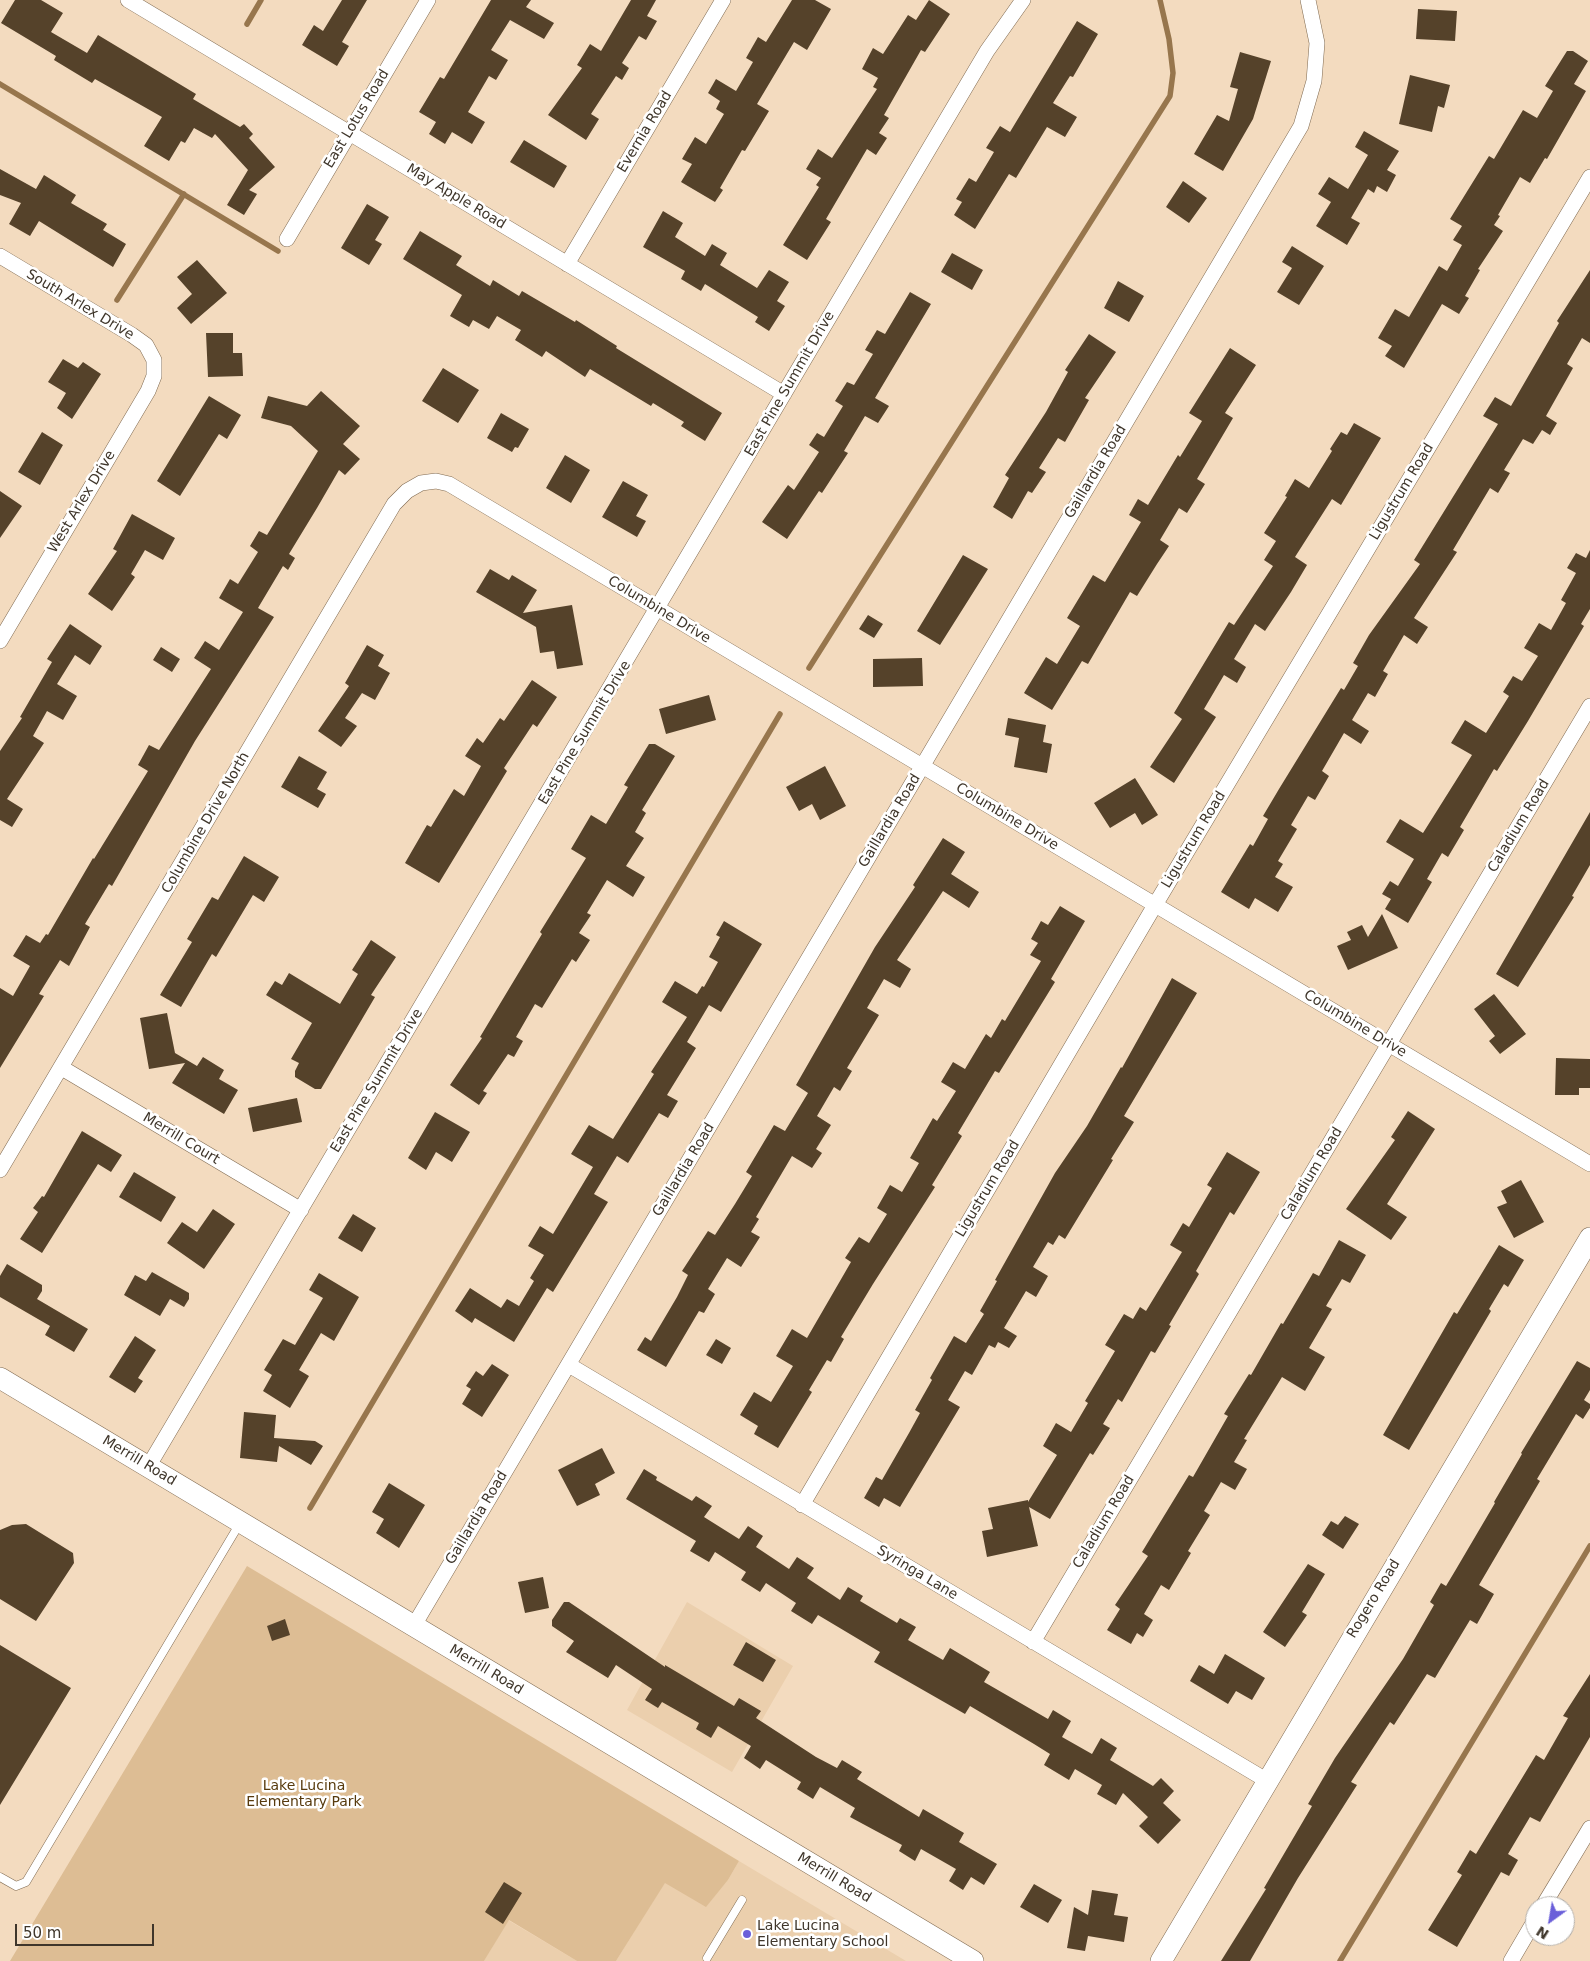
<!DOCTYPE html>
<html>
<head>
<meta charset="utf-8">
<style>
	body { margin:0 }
	#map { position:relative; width:1590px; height:1961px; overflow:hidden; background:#f3dbbf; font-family:"DejaVu Sans",sans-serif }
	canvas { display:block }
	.north { position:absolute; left:1525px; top:1896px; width:50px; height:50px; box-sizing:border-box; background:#fff; border:1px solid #b2afaa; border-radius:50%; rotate:212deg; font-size:14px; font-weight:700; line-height:20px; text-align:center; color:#3f362b }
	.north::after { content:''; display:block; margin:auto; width:18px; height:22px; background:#6a5fd9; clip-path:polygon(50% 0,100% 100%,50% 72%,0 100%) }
	.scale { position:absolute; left:15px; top:1924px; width:139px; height:22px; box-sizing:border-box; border:2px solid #3f362b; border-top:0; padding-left:6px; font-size:15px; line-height:18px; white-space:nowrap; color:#3f362b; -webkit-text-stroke:4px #fff; paint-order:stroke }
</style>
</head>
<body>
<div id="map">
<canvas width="1590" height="1961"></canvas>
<div class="north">N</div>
<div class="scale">50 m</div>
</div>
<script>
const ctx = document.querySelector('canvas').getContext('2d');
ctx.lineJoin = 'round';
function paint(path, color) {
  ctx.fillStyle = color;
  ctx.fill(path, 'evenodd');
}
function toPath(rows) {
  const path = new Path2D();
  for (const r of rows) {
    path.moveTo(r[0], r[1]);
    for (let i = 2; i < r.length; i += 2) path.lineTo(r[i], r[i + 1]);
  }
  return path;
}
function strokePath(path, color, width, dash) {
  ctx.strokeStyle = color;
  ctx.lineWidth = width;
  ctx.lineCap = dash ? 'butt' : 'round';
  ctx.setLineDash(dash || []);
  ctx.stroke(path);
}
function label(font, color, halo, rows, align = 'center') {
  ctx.font = font + ' "DejaVu Sans",sans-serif';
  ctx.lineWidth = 5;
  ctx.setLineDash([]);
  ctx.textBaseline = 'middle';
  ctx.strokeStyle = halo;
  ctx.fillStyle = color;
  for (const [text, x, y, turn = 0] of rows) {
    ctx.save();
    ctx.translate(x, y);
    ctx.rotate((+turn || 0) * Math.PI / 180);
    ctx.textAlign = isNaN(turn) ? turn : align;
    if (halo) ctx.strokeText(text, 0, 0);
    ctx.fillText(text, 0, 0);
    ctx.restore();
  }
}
paint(toPath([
	[687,1602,793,1666,732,1772,627,1710],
	[739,1861,906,1961,616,1961,665,1882,706,1906,728,1880],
	[508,1920,577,1961,484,1961]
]), '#ebcfad');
paint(toPath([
	[247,1566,739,1861,728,1880,706,1907,665,1883,616,1961,577,1961,509,1920,484,1961,10,1961]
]), '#ddbd94');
strokePath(toPath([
	[247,24,261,0],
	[0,84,278,251],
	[117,300,184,194],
	[809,668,1170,96,1173,73,1169,39,1160,0],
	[310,1508,780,714],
	[1340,1961,1590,1546]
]), '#97764d', 5.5);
paint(toPath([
	[15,0,41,0,63,13,51,32,87,53,98,35,196,94,193,99,240,127,244,124,253,134,249,138,275,167,249,190,257,194,244,215,227,205,248,170,215,134,212,138,194,128,185,143,181,141,169,161,144,146,162,117,95,79,92,83,54,60,56,56,1,23],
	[342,0,367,0,342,42,349,46,337,66,302,45,314,25,323,31],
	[491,0,531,0,526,7,554,23,544,39,510,20,491,50,508,60,496,80,489,76,468,112,485,122,472,144,452,132,445,144,429,134,436,122,419,112,440,77,444,79],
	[631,0,656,0,647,16,657,21,646,40,639,36,622,63,629,68,622,80,616,76,591,114,599,119,586,140,548,115,582,68,577,65,590,44,601,51],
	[792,0,815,0,831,9,807,50,794,42,757,104,769,111,745,151,742,150,720,188,723,190,715,202,681,182,692,164,682,159,695,137,706,144,724,114,716,109,720,101,708,93,716,79,736,91,753,62,746,58,758,37,766,42],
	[929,0,950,14,925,52,921,50,884,115,889,118,879,133,887,138,876,155,867,149,826,219,831,222,807,260,783,245,819,187,816,185,821,178,806,169,818,149,832,158,877,89,873,87,878,78,862,69,873,48,883,54,908,15,916,20],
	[1418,9,1457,11,1455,41,1416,39],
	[1077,21,1098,34,1073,77,1070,76,1053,103,1077,117,1065,137,1047,127,1016,178,1009,174,975,229,954,215,962,202,956,199,969,178,976,182,994,152,986,148,1000,126,1010,132],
	[1567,51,1573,51,1588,61,1574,84,1586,91,1547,159,1545,158,1530,183,1520,177,1498,215,1500,216,1494,225,1503,231,1478,269,1480,270,1465,296,1469,298,1459,314,1442,304,1404,368,1385,356,1392,346,1378,338,1395,309,1409,317,1439,266,1447,271,1462,245,1453,240,1462,226,1450,219,1489,156,1494,159,1523,110,1537,118,1553,91,1545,86],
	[1240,52,1271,61,1253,119,1223,171,1194,154,1217,115,1229,121,1238,89,1230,87],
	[1410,75,1450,85,1444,108,1438,106,1432,132,1399,124],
	[1364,131,1399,151,1387,170,1396,175,1387,192,1377,186,1374,193,1368,189,1351,218,1360,223,1347,245,1316,226,1331,202,1318,194,1329,177,1348,189,1368,155,1355,147],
	[524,140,567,166,554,188,510,162],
	[0,169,36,189,44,175,76,195,71,203,107,224,103,230,126,244,113,267,39,221,30,236,9,224,21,203,0,195],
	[1183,181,1207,198,1189,223,1166,207],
	[367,204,389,217,375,240,382,244,369,265,341,248],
	[663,211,683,223,675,237,705,256,712,244,727,253,720,265,757,288,769,270,789,282,777,301,785,306,769,331,755,322,758,317,705,284,701,291,681,279,685,271,643,247],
	[420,231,462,256,456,265,490,286,493,280,519,296,522,291,575,322,576,320,617,346,616,348,722,413,705,441,681,426,684,422,653,403,651,406,590,369,585,377,546,351,542,357,515,340,521,330,497,316,489,329,473,320,469,327,450,316,462,295,403,259],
	[1292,246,1324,266,1299,305,1277,292,1292,268,1282,262],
	[952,253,983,270,972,290,941,272],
	[197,260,227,293,191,324,177,308,192,294,177,277],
	[1590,270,1590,343,1582,338,1567,364,1573,368,1546,416,1557,423,1550,435,1542,430,1533,444,1523,439,1504,470,1510,473,1498,493,1490,488,1453,550,1457,552,1414,618,1428,627,1417,644,1404,635,1383,671,1388,674,1375,697,1368,693,1352,720,1369,731,1361,744,1344,733,1322,771,1329,776,1315,800,1308,796,1291,825,1297,829,1278,861,1283,864,1275,877,1293,887,1278,912,1255,898,1249,909,1221,892,1250,844,1253,846,1268,819,1263,816,1279,789,1341,688,1344,690,1358,666,1353,663,1369,635,1420,564,1414,560,1498,424,1483,416,1495,397,1511,406,1559,323,1557,321],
	[1118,281,1144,296,1129,322,1104,308],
	[910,292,931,304,875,398,889,406,878,423,865,416,844,451,848,453,822,493,819,491,787,539,762,522,788,485,794,490,819,452,809,445,817,433,824,437,843,406,835,401,847,382,854,385,873,354,865,350,877,330,885,334],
	[206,333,233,333,233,353,242,353,243,376,208,377],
	[1089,334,1116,352,1085,398,1089,400,1065,442,1058,438,1039,468,1046,472,1032,493,1028,491,1012,519,993,507,1009,478,1005,475,1046,412,1068,372,1065,370],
	[1230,348,1256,365,1225,413,1233,418,1197,479,1205,484,1187,513,1179,508,1160,540,1169,546,1157,564,1137,596,1130,592,1088,664,1082,661,1052,710,1024,693,1046,657,1057,664,1080,626,1067,618,1093,575,1105,582,1141,522,1129,515,1138,499,1148,505,1178,455,1180,457,1202,421,1189,413],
	[63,359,78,368,83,362,101,374,72,419,57,408,66,393,48,382],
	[443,368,479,390,458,423,422,401],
	[321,391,360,426,343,444,360,459,345,475,339,470,317,508,289,554,295,558,288,570,283,566,258,608,274,617,195,741,112,886,109,884,85,924,90,927,69,966,60,960,39,994,44,996,0,1068,0,988,13,996,30,966,13,956,26,935,40,943,46,934,48,935,93,858,94,859,148,771,138,765,149,745,159,750,211,669,194,658,205,641,219,650,243,612,219,598,230,579,238,584,258,552,250,546,259,531,267,535,318,451,291,426,261,418,268,396,307,406],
	[209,396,241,415,227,439,219,434,180,496,157,481],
	[501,413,529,429,518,448,515,447,512,452,487,438],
	[1354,423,1381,438,1341,505,1332,499,1295,557,1307,565,1291,592,1265,631,1255,624,1234,659,1246,667,1237,683,1224,675,1204,709,1216,717,1174,783,1150,767,1182,719,1174,713,1229,622,1234,625,1273,566,1264,560,1276,541,1264,533,1287,497,1285,496,1295,479,1309,488,1332,451,1330,449,1341,432,1347,435],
	[42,432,63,445,40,485,18,472],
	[565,455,590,470,571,503,546,488],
	[623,481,648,495,636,516,646,521,637,537,602,517],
	[0,491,22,506,0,538],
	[132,514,175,538,163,560,145,550,131,574,135,577,112,611,88,594,117,551,113,549],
	[1590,550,1590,609,1581,624,1584,626,1528,721,1497,771,1494,769,1460,827,1464,830,1448,857,1442,853,1427,879,1432,882,1408,923,1385,909,1391,899,1382,894,1390,881,1398,886,1414,859,1386,842,1400,819,1423,833,1472,755,1451,743,1465,720,1486,733,1509,696,1503,692,1513,676,1522,681,1538,656,1524,648,1539,623,1551,630,1566,603,1561,600,1576,573,1567,568,1576,553,1586,558],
	[963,555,988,569,940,645,917,631],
	[490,569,509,580,512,575,537,590,523,613,572,605,583,665,557,669,554,651,540,653,536,627,476,592],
	[868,615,883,624,874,638,859,629],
	[70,624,102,646,90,665,75,655,57,684,77,696,63,720,47,711,33,736,44,743,7,799,23,809,12,827,0,820,0,751,22,718,20,717,52,662,47,659],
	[367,645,384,655,378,666,390,673,375,700,362,693,345,718,357,726,341,747,318,731,349,686,345,683],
	[161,647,180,659,172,672,153,660],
	[922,658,923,686,873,687,873,659],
	[532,680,557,697,537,727,533,724,504,768,507,771,439,883,405,863,427,825,431,827,454,789,464,796,481,766,465,756,477,738,483,743,500,718,504,721],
	[709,695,716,720,666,734,659,709],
	[1008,718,1046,725,1043,742,1052,744,1047,773,1014,767,1019,738,1005,735],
	[649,744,655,744,675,756,642,810,646,813,635,832,644,838,626,866,645,877,633,897,607,880,587,913,591,915,579,933,590,940,576,962,572,959,542,1008,535,1004,516,1037,523,1041,514,1057,508,1054,483,1091,487,1093,479,1105,450,1085,482,1038,480,1037,542,934,540,932,586,858,571,849,591,815,606,824,628,787,624,785],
	[299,756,327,772,317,789,326,794,318,808,281,787],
	[825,766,846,806,820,820,812,804,799,811,786,787],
	[1135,778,1158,815,1142,825,1135,813,1110,828,1094,803],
	[1590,812,1590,865,1572,896,1574,897,1518,987,1496,974],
	[943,838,965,852,951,874,979,892,969,908,943,891,897,960,911,969,900,988,884,979,867,1008,879,1015,847,1068,852,1071,840,1091,834,1087,817,1116,831,1125,816,1149,822,1153,812,1168,792,1156,756,1217,759,1219,751,1232,760,1237,741,1267,727,1258,708,1289,715,1294,704,1313,699,1311,666,1367,637,1350,645,1337,651,1341,677,1297,688,1275,682,1271,708,1231,715,1235,735,1204,752,1176,746,1172,774,1125,785,1131,808,1093,796,1085,875,947,915,887,913,885],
	[244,856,279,877,264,902,253,895,216,957,212,954,181,1007,160,995,192,942,187,939,212,897,218,900],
	[1060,906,1085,921,1051,979,1055,982,999,1073,995,1071,958,1133,962,1136,932,1185,935,1187,873,1284,841,1337,844,1339,831,1362,827,1360,809,1390,812,1392,778,1448,754,1434,758,1426,740,1415,754,1392,771,1402,793,1366,776,1356,792,1329,807,1338,851,1262,845,1258,859,1237,869,1243,887,1214,877,1208,890,1185,902,1192,919,1163,910,1158,933,1118,937,1121,956,1091,941,1082,953,1062,965,1069,986,1034,991,1038,1002,1019,1005,1021,1041,961,1030,955,1038,943,1031,939,1041,921,1048,925],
	[1382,914,1398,948,1348,970,1337,946,1351,940,1347,932,1362,925,1368,937],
	[724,921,762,944,721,1012,709,1005,687,1042,696,1048,667,1095,678,1101,668,1118,659,1113,628,1163,617,1156,594,1194,608,1202,553,1292,547,1288,514,1342,475,1318,472,1323,455,1311,470,1288,501,1308,507,1299,519,1306,534,1281,530,1278,544,1255,528,1246,540,1226,553,1234,593,1167,571,1154,589,1125,613,1139,654,1074,651,1072,687,1017,662,1002,675,981,697,994,702,986,704,987,718,962,709,957,720,937,716,935],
	[371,940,396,957,371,995,375,997,321,1089,315,1089,295,1077,295,1071,299,1063,291,1059,312,1023,266,995,275,981,282,985,289,973,340,1004,358,974,352,970],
	[1172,978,1197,993,1124,1116,1134,1122,1111,1159,1113,1160,1065,1239,1059,1235,1053,1245,1048,1242,1033,1267,1048,1276,1036,1297,1026,1291,1004,1328,1017,1336,1009,1348,998,1342,995,1348,989,1345,972,1375,965,1371,948,1400,960,1407,900,1507,884,1498,879,1507,864,1498,876,1477,882,1480,909,1433,920,1413,915,1410,932,1380,930,1378,954,1336,966,1343,984,1314,980,1311,997,1281,995,1280,1055,1173,1087,1126,1121,1067,1122,1068],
	[1494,994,1526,1034,1500,1054,1489,1041,1495,1036,1474,1009],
	[167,1013,175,1053,197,1066,203,1057,224,1070,219,1079,238,1090,224,1114,172,1083,185,1063,149,1069,140,1018],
	[1556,1058,1590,1059,1590,1088,1579,1088,1579,1095,1555,1095],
	[297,1098,302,1122,253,1132,248,1108],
	[1408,1111,1435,1129,1387,1204,1407,1217,1391,1240,1346,1209,1395,1140,1391,1137],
	[435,1112,470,1132,452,1162,436,1152,426,1170,408,1158],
	[82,1131,122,1155,111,1172,98,1164,42,1253,20,1239,38,1212,33,1208,42,1196,44,1197],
	[1227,1152,1260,1172,1234,1215,1230,1212,1196,1271,1199,1274,1169,1325,1171,1326,1155,1353,1151,1351,1122,1402,1118,1399,1103,1424,1110,1428,1093,1455,1090,1453,1050,1519,1029,1507,1038,1546,987,1557,982,1531,993,1529,988,1508,1028,1500,1028,1502,1057,1455,1043,1446,1056,1423,1071,1432,1088,1403,1085,1401,1115,1351,1105,1345,1124,1314,1133,1319,1140,1307,1146,1311,1182,1252,1170,1245,1183,1223,1189,1227,1212,1188,1207,1185],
	[134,1172,176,1197,161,1222,119,1197],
	[1521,1180,1544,1222,1514,1238,1497,1207,1507,1203,1501,1191],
	[213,1209,235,1224,204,1269,167,1243,182,1222,197,1232],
	[353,1214,376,1228,362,1252,338,1238],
	[1339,1240,1366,1255,1350,1283,1342,1279,1326,1306,1332,1309,1309,1348,1325,1357,1305,1391,1282,1377,1244,1439,1247,1440,1234,1462,1247,1469,1235,1490,1221,1482,1204,1511,1210,1515,1188,1551,1191,1553,1169,1590,1161,1585,1144,1614,1153,1620,1143,1637,1137,1633,1131,1644,1107,1630,1120,1609,1115,1605,1148,1556,1142,1552,1189,1475,1193,1477,1228,1416,1224,1414,1249,1374,1251,1375,1281,1323,1283,1324,1313,1273,1319,1276],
	[1499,1245,1524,1260,1508,1287,1504,1284,1489,1309,1491,1311,1409,1450,1383,1435,1454,1312,1457,1314],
	[7,1264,42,1285,42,1291,37,1299,88,1329,74,1352,45,1335,50,1326,0,1297,0,1276],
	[152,1272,189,1293,189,1299,184,1307,170,1299,160,1316,124,1295,135,1275,146,1281],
	[319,1273,359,1297,334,1341,321,1333,299,1370,309,1376,290,1408,263,1391,272,1375,264,1370,283,1339,295,1345,323,1298,309,1290],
	[135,1336,156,1350,138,1378,143,1381,135,1393,109,1377],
	[716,1339,731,1348,722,1364,706,1355],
	[1577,1361,1590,1368,1590,1390,1584,1400,1590,1404,1590,1408,1583,1419,1576,1414,1537,1479,1540,1481,1479,1585,1494,1594,1477,1624,1470,1620,1435,1678,1427,1674,1394,1725,1390,1722,1351,1782,1357,1785,1298,1878,1250,1961,1221,1961,1266,1889,1264,1888,1312,1806,1308,1804,1335,1758,1403,1659,1434,1605,1430,1602,1441,1583,1446,1586,1455,1571,1495,1503,1494,1502,1522,1454,1521,1453],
	[492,1364,509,1375,482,1417,462,1404,471,1389,466,1386,476,1371,483,1376],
	[244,1412,276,1415,274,1438,315,1441,323,1446,311,1465,279,1446,277,1462,240,1458],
	[602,1448,615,1473,595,1484,600,1495,577,1506,558,1470],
	[644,1469,657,1477,656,1480,692,1501,696,1496,712,1506,704,1517,739,1539,748,1526,763,1536,756,1547,789,1569,797,1557,814,1568,807,1578,840,1600,848,1587,863,1596,860,1601,897,1623,900,1618,916,1627,908,1640,943,1660,950,1648,990,1672,984,1682,1048,1719,1053,1710,1071,1721,1062,1737,1092,1754,1101,1738,1117,1748,1110,1760,1153,1786,1161,1778,1174,1791,1163,1803,1181,1820,1158,1844,1139,1826,1148,1817,1123,1793,1116,1805,1097,1794,1102,1785,1075,1769,1069,1780,1044,1765,1050,1754,1034,1744,970,1706,965,1714,874,1662,880,1652,818,1615,812,1624,791,1611,796,1603,766,1583,760,1592,741,1580,746,1572,715,1552,709,1562,690,1551,696,1541,626,1499],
	[389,1483,425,1505,399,1548,376,1533,384,1519,372,1512],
	[1345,1516,1359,1524,1343,1549,1322,1535,1331,1521,1338,1525],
	[26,1524,73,1553,74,1563,36,1621,0,1599,0,1530,12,1525],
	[1308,1564,1325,1574,1302,1612,1307,1615,1285,1647,1263,1632],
	[543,1577,549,1608,525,1613,518,1582],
	[564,1602,569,1602,665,1667,665,1665,734,1706,739,1698,761,1711,756,1718,816,1757,837,1768,842,1760,862,1772,857,1779,919,1817,923,1809,964,1833,959,1842,997,1864,984,1885,971,1877,963,1890,949,1881,956,1869,921,1849,915,1861,899,1851,902,1845,850,1817,855,1808,820,1787,813,1799,797,1789,801,1782,766,1760,760,1769,744,1758,751,1746,718,1726,711,1738,696,1729,699,1723,662,1702,658,1708,645,1700,652,1689,616,1665,608,1678,566,1652,574,1641,552,1626,552,1620],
	[285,1619,290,1635,272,1641,267,1626],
	[746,1642,776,1660,763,1682,733,1665],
	[0,1645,71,1688,0,1805],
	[1225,1654,1265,1678,1252,1700,1236,1691,1228,1704,1190,1681,1199,1665,1214,1674],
	[1590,1674,1590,1737,1540,1822,1530,1817,1508,1854,1518,1860,1509,1876,1501,1872,1457,1947,1428,1930,1462,1875,1457,1872,1470,1850,1476,1854,1536,1755,1544,1760,1568,1718,1563,1716],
	[504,1882,522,1893,503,1924,485,1912],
	[1034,1884,1062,1900,1048,1923,1020,1907],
	[1092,1890,1118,1894,1114,1915,1128,1917,1124,1942,1088,1936,1085,1951,1067,1948,1074,1907,1088,1915]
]), '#55422a');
const service = toPath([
	[0,1877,16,1886,26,1882,240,1523],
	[707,1958,742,1900]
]);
const minor = toPath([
	[128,0,784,394],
	[287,239,428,0],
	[0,256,132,335,146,345,154,360,154,376,148,391,0,641],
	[567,264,723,0],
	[62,1068,301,1210],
	[0,1170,394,504,407,491,421,483,436,481,449,484,1590,1164],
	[569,1365,1266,1780],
	[148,1467,987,51,1023,0],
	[802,1505,1155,905,1590,177],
	[413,1627,1301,126,1314,81,1317,43,1308,0],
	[1033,1642,1590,706],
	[1543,1906,1590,1828],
	[1511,1961,1535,1920]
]);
const secondary = toPath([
	[0,1378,973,1961],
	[1161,1961,1590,1238]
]);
strokePath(service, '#806b52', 9);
strokePath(minor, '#806b52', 16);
strokePath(secondary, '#806b52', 22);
strokePath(service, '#fff', 8);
strokePath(minor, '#fff', 15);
strokePath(secondary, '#fff', 21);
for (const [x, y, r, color] of [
	[747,1934,5,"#6a5fd9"]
]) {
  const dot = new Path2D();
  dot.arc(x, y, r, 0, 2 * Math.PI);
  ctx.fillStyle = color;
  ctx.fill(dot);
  strokePath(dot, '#fff', 2);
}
label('14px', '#3f362b', '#fff', [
	["East Lotus Road",357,119,-59],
	["Evernia Road",645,132,-59],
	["May Apple Road",456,197,31],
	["South Arlex Drive",80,305,31],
	["East Pine Summit Drive",790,384,-60],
	["Gaillardia Road",1096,472,-59],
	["Ligustrum Road",1402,492,-59],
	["West Arlex Drive",82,502,-59],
	["Columbine Drive",659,610,31],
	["East Pine Summit Drive",585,733,-59],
	["Columbine Drive",1007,817,31],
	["Gaillardia Road",890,821,-59],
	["Columbine Drive North",206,823,-60],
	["Caladium Road",1519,826,-59],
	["Ligustrum Road",1194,840,-59],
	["Columbine Drive",1355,1024,31],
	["East Pine Summit Drive",377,1081,-59],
	["Merrill Court",181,1139,31],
	["Gaillardia Road",684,1170,-59],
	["Caladium Road",1312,1174,-59],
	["Ligustrum Road",988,1189,-59],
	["Merrill Road",139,1461,31],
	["Gaillardia Road",477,1518,-59],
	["Caladium Road",1104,1522,-59],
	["Syringa Lane",917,1573,31],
	["Rogero Road",1374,1599,-59],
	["Merrill Road",486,1670,31],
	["Merrill Road",834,1878,31]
]);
label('14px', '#573a0d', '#fff', [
	["Lake Lucina",304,1786],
	["Elementary Park",304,1802]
]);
label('14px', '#3f362b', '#fff', [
	["Lake Lucina",757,1926],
	["Elementary School",757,1942]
], 'left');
</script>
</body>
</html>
